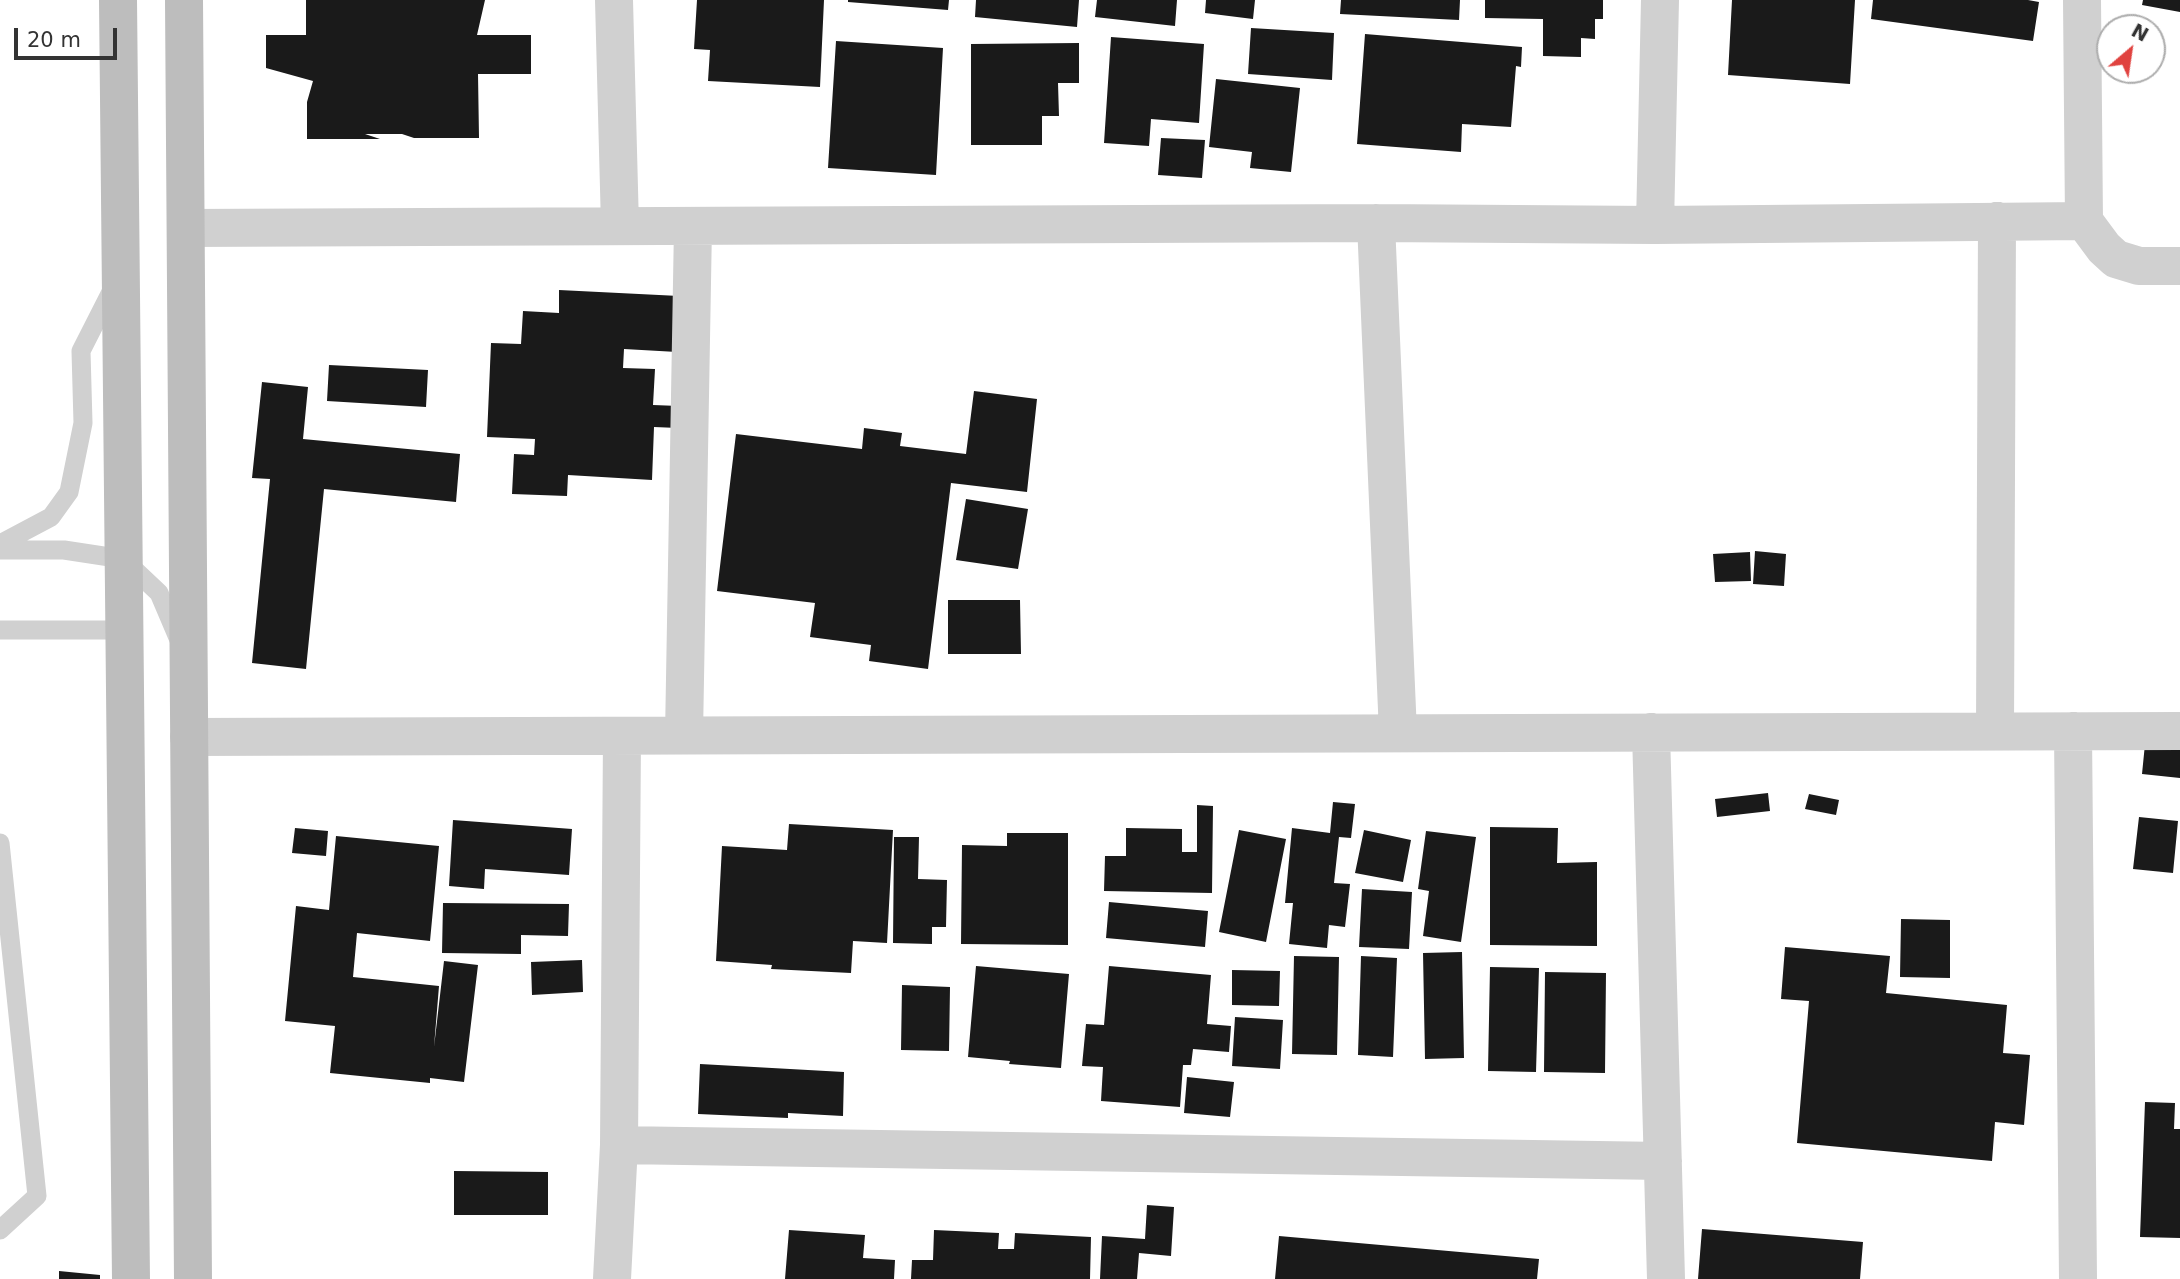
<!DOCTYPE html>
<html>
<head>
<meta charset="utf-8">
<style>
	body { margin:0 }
	#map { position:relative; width:2180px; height:1279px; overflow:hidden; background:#fff; font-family:"DejaVu Sans",sans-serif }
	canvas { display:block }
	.north { position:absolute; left:2096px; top:14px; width:70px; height:70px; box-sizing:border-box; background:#fff; border:2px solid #adadad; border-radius:50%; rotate:29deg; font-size:19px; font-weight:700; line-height:28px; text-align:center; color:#333 }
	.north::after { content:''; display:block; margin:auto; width:24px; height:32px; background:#e0423f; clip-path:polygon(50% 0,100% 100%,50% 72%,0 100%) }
	.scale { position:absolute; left:14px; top:28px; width:103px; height:32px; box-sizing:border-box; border:4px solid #333; border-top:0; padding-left:9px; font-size:21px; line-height:24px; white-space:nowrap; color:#333; -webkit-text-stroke:5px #fff; paint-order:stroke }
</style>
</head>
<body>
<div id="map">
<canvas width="2180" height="1279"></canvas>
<div class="north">N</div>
<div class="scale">20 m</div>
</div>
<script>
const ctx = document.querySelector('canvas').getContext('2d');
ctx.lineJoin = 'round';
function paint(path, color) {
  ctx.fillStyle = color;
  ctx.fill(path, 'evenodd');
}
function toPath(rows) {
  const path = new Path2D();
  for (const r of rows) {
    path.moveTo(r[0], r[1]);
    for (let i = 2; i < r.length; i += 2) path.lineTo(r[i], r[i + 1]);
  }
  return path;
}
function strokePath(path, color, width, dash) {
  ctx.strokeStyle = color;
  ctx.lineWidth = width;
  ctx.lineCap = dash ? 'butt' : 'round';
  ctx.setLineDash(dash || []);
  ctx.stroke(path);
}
paint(toPath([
	[306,0,485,0,477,35,531,35,531,74,478,74,479,138,414,138,402,134,365,134,380,139,307,139,307,102,313,81,266,68,266,35,306,35],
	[697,0,824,0,820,87,708,81,710,50,694,49],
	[848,0,949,0,948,10,848,2],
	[976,0,1079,0,1077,27,975,17],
	[1097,0,1177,0,1175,26,1095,17],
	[1206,0,1255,0,1253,19,1205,13],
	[1341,0,1460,0,1459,20,1340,14],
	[1485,0,1603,0,1603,19,1595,19,1595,39,1581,38,1581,57,1543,56,1543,19,1485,18],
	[1732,0,1855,0,1850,84,1728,75],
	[1873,0,2028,0,2039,2,2033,41,1871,19],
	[2143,0,2180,0,2180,12,2142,5],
	[1251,28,1334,33,1332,80,1248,74],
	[1365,34,1522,47,1521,67,1516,66,1511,127,1462,124,1461,152,1357,144],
	[1111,37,1204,44,1199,123,1151,119,1149,146,1104,143],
	[836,41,943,48,936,175,828,168],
	[1079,43,1079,83,1058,83,1059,116,1042,116,1042,145,971,145,971,44],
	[1216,79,1300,88,1291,172,1250,168,1252,152,1209,147],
	[1161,138,1205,140,1202,178,1158,175],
	[559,290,679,296,677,352,624,349,623,368,655,369,653,405,679,406,678,428,654,427,652,480,568,475,567,496,512,494,514,454,534,455,535,439,487,437,491,343,521,344,523,311,559,313],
	[329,365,428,370,426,407,327,401],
	[262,382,308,387,303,439,460,454,456,502,324,489,306,669,252,663,270,479,252,478],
	[974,391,1037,399,1027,492,951,483,928,669,869,661,871,645,810,637,815,603,717,591,736,434,862,449,864,428,902,433,900,446,966,454],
	[966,499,1028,509,1018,569,956,560],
	[1755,551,1786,554,1784,586,1753,584],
	[1750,552,1751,581,1715,582,1713,554],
	[948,600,1020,600,1021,654,948,654],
	[2146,734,2180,738,2180,778,2142,774],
	[1768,793,1770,811,1717,817,1715,799],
	[1809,794,1839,800,1836,815,1805,809],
	[1333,802,1355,804,1351,838,1339,837,1334,883,1350,884,1345,927,1329,925,1327,948,1289,944,1293,903,1285,903,1292,828,1330,833],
	[1197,805,1213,806,1212,893,1104,891,1105,856,1126,856,1126,828,1182,829,1182,852,1197,852],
	[2139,817,2178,821,2173,873,2133,869],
	[453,820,572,829,569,875,485,869,484,889,449,886],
	[789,824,893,830,887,943,853,941,851,973,771,969,772,965,716,961,722,846,787,850],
	[1490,827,1558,828,1557,863,1597,862,1597,946,1490,945],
	[295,828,328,831,326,856,292,853],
	[1239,830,1286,839,1266,942,1219,932],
	[1364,830,1411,840,1403,882,1355,873],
	[1426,831,1476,837,1461,942,1423,936,1429,891,1418,889],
	[1007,833,1068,833,1068,945,961,944,962,845,1007,846],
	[336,836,439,846,430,941,357,933,353,977,439,986,434,1047,444,961,478,965,464,1082,430,1078,430,1083,330,1073,335,1026,285,1021,296,906,329,910],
	[894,837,919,837,918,879,947,880,946,927,932,927,932,944,893,943],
	[1362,889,1412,892,1409,949,1359,947],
	[1109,902,1208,911,1205,947,1106,938],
	[443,903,569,904,568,936,521,935,521,954,442,953],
	[1901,919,1950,920,1950,978,1900,977],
	[1785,947,1890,956,1886,993,2007,1005,2003,1053,2030,1055,2024,1125,1995,1122,1992,1161,1797,1143,1809,1001,1781,999],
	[1462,952,1464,1058,1425,1059,1423,953],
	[1294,956,1339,957,1337,1055,1292,1054],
	[1361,956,1397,958,1393,1057,1358,1055],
	[582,960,583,992,532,995,531,962],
	[976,966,1069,974,1061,1068,1009,1064,1010,1061,968,1057],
	[1109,966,1211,975,1207,1024,1231,1026,1229,1052,1193,1049,1191,1065,1183,1065,1180,1107,1101,1101,1103,1067,1082,1066,1086,1024,1104,1025],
	[1490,967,1539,968,1536,1072,1488,1071],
	[1232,970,1280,971,1279,1006,1232,1005],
	[1545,972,1606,973,1605,1073,1544,1072],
	[902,985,950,987,949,1051,901,1050],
	[1235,1017,1283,1020,1280,1069,1232,1066],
	[700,1064,844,1072,843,1116,788,1113,788,1118,698,1114],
	[1187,1077,1234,1082,1230,1117,1184,1113],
	[2145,1102,2175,1103,2174,1129,2180,1129,2180,1238,2140,1237],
	[454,1171,548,1172,548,1215,454,1215],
	[1147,1205,1174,1207,1171,1256,1139,1253,1137,1279,1100,1279,1102,1236,1145,1239],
	[1702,1229,1863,1242,1860,1279,1698,1279],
	[789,1230,865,1235,863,1258,895,1260,894,1279,785,1279],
	[934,1230,999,1233,998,1249,1014,1249,1015,1233,1091,1237,1090,1279,911,1279,912,1260,933,1260],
	[1279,1236,1539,1259,1537,1279,1275,1279],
	[59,1271,100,1275,100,1279,59,1279]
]), '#1a1a1a');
strokePath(toPath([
	[0,544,51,517,69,492,83,423,81,351,113,288],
	[0,550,64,550,123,559,159,593,179,640],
	[0,630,124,630],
	[0,843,37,1196,0,1230]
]), '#d0d0d0', 19);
strokePath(toPath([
	[614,0,620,226],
	[2082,0,2084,221],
	[1376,223,1398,733],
	[1655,225,1660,0],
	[186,228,1376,223,1655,225,2084,221,2104,248,2116,259,2139,266,2180,266],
	[1995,731,1997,221],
	[2073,731,2078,1279],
	[1651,732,1666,1279],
	[684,735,693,226],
	[189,737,2180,731],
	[619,1145,1663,1161],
	[612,1279,619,1145,622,736]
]), '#d0d0d0', 38);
strokePath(toPath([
	[118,0,131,1279],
	[184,0,193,1279]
]), '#bdbdbd', 38);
</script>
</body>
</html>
